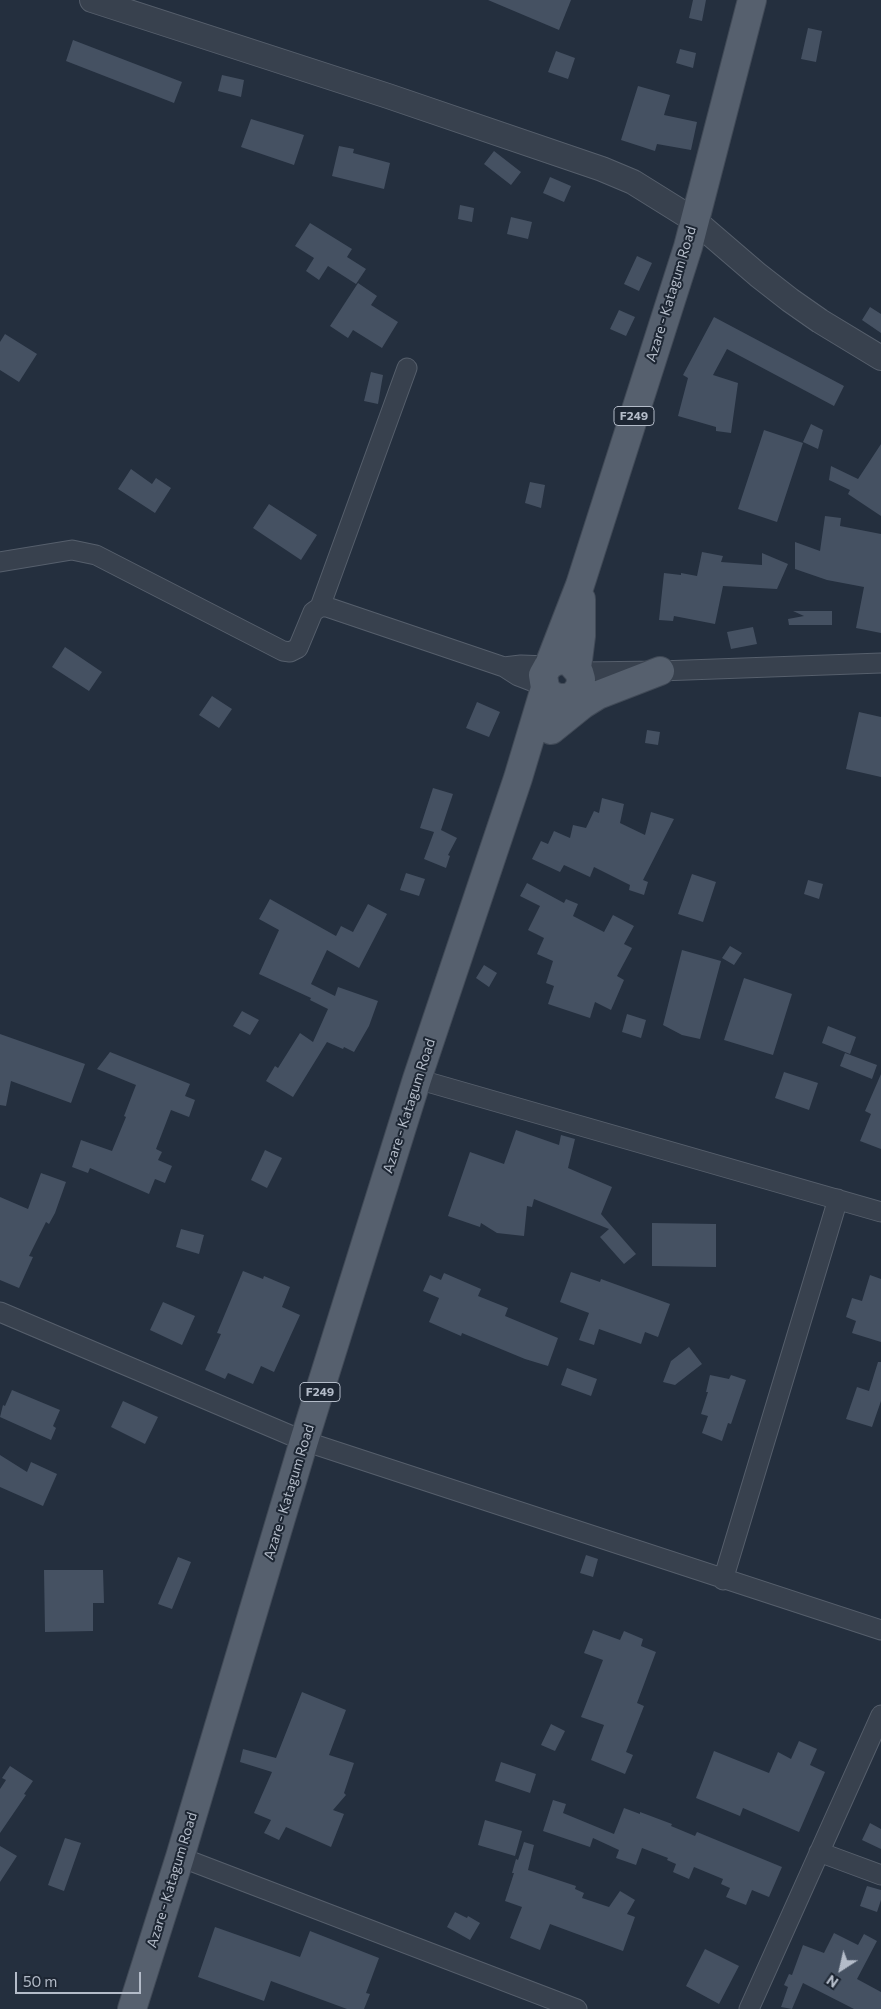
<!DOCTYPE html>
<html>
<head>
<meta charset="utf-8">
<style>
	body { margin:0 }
	#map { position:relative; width:881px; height:2009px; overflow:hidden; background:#242f3e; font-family:Commissioner,sans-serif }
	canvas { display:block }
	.north { position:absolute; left:816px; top:1944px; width:50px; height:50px; -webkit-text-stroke:4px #1d2633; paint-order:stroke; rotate:215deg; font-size:14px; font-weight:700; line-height:20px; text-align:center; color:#b4bcc9 }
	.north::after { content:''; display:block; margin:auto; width:18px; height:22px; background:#b4bcc9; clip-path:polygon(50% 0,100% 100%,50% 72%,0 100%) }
	.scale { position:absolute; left:15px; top:1972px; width:126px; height:22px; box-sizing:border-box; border:2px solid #b4bcc9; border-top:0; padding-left:6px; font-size:15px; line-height:18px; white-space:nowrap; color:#b4bcc9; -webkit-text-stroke:4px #1d2633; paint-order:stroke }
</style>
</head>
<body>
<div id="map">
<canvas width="881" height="2009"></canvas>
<div class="north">N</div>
<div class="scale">50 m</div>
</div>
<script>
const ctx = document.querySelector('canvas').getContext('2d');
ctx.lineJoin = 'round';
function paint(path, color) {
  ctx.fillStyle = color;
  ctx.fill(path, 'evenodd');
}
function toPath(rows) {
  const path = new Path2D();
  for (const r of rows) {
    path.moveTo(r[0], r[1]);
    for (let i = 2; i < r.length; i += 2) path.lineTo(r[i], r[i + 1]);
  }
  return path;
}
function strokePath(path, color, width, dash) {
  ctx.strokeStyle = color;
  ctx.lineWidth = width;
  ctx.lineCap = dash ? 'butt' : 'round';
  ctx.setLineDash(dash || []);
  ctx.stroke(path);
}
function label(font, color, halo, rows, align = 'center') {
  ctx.font = font + ' Commissioner,sans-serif';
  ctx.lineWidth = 4;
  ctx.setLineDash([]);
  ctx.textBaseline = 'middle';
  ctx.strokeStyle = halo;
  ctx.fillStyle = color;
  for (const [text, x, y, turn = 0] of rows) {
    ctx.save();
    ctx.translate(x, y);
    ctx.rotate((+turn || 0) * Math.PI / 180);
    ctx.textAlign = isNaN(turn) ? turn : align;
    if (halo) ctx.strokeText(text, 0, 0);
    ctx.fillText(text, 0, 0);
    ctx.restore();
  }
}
paint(toPath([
	[488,0,571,0,559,30],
	[693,0,706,0,702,21,689,18],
	[808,28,822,31,816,62,801,59],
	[73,40,182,82,174,103,66,61],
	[680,49,696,53,693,68,676,63],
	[556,51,575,58,568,79,548,72],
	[222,75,244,80,241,97,218,91],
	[638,86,670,95,664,115,697,122,691,150,657,144,655,151,621,140],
	[251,119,304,135,294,165,241,147],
	[339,146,354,149,353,153,390,163,384,189,332,176],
	[494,151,521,172,511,185,484,164],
	[550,177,571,186,564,202,543,193],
	[460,205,474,208,472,222,458,219],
	[511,217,532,222,528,239,507,234],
	[310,223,352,249,347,257,366,269,356,284,328,266,319,280,306,271,314,258,295,246],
	[637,256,652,263,639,291,624,284],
	[358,283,377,296,371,305,398,322,382,348,353,330,348,338,330,326],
	[870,307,881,314,881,333,862,320],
	[619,310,635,317,626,336,610,329],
	[714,317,844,386,834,406,727,349,713,375,738,383,731,433,716,431,716,427,678,416,688,378,683,375],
	[5,334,37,354,19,382,0,370,0,342],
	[371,372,383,375,378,404,364,401],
	[811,424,823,430,818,449,803,442],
	[764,430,803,443,777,522,738,509],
	[881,444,881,516,848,494,850,490,829,480,831,466,858,479],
	[131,469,152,484,156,478,171,488,155,513,118,489],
	[530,482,545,485,541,508,525,503],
	[269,504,317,535,301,560,253,528],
	[825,516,841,518,840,526,881,534,881,633,856,628,864,587,827,580,795,569,795,542,820,551],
	[702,552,723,556,721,562,762,565,762,553,788,564,777,589,723,586,715,624,674,616,673,621,659,620,664,573,681,575,681,573,697,576],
	[793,611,832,611,832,625,789,625,788,619,804,616],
	[753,627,757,644,731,649,727,632],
	[65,647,102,672,89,691,52,667],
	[212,696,232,709,219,728,199,715],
	[477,702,500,712,489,737,466,728],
	[859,712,881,717,881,777,846,769],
	[647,730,660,732,658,745,645,743],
	[433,788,453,794,441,830,457,838,448,855,450,856,446,868,424,859,434,832,420,828],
	[602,798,624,804,620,823,645,835,651,812,674,819,643,880,648,882,644,895,629,890,630,885,594,867,590,877,564,865,560,872,532,859,541,841,548,844,554,831,570,838,573,825,586,828,594,811,599,813],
	[406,873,425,879,419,896,400,890],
	[692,874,716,882,703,922,678,914],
	[808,880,823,884,819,899,804,894],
	[527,883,564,903,566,899,578,904,573,916,604,932,613,915,634,926,624,944,632,948,617,976,624,980,611,1010,595,1002,590,1018,548,1004,554,986,546,983,553,961,537,954,544,938,528,930,540,906,520,896],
	[270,899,336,936,341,926,353,932,368,904,387,914,359,968,327,950,311,984,335,996,338,987,378,1001,369,1026,354,1052,344,1047,343,1049,327,1042,293,1097,266,1081,275,1066,278,1068,300,1033,313,1042,328,1009,310,1000,311,998,259,974,279,930,259,919],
	[730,946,742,953,734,965,722,958],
	[682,950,721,961,700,1039,682,1035,663,1025],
	[484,965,497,973,489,987,476,978],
	[744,978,792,994,773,1055,724,1040],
	[242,1011,259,1020,250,1035,233,1026],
	[627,1014,646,1020,641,1038,622,1032],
	[828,1026,856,1037,850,1054,822,1043],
	[0,1034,85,1064,71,1103,11,1081,6,1106,0,1105],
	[110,1052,190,1084,185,1096,195,1100,189,1117,171,1110,156,1149,162,1152,158,1160,172,1166,165,1183,155,1179,149,1194,90,1168,88,1173,72,1167,81,1140,112,1151,126,1117,124,1116,136,1085,97,1069],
	[845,1053,877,1065,872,1079,840,1066],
	[784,1072,818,1083,809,1110,775,1098],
	[881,1074,881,1149,860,1141,871,1114,865,1111],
	[516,1130,559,1145,561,1135,575,1139,568,1168,612,1187,601,1214,636,1254,624,1264,600,1237,609,1229,534,1199,532,1207,527,1206,524,1236,497,1233,481,1223,480,1227,448,1216,470,1152,504,1164],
	[265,1150,282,1158,267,1188,251,1180],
	[41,1173,66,1182,55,1213,49,1224,46,1222,29,1256,33,1257,19,1288,0,1280,0,1197,28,1209],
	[652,1223,716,1224,716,1267,652,1266],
	[181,1229,204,1235,199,1254,176,1247],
	[243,1271,263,1279,264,1276,290,1287,282,1307,300,1315,274,1372,261,1366,253,1384,228,1373,225,1379,205,1370,221,1334,217,1333],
	[571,1272,600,1282,601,1279,670,1304,658,1337,645,1332,641,1344,599,1329,594,1345,579,1340,589,1313,560,1302],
	[444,1273,481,1289,478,1296,508,1308,505,1316,558,1338,548,1366,525,1359,462,1333,461,1336,429,1322,439,1298,423,1291,430,1275,441,1280],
	[870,1275,881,1279,881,1342,852,1333,856,1321,846,1317,852,1298,862,1301],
	[163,1302,195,1316,182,1345,150,1330],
	[689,1347,702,1364,675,1385,663,1382,671,1361],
	[878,1362,881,1362,881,1401,872,1427,846,1419,857,1387,869,1391],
	[567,1368,597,1379,591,1396,561,1385],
	[710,1375,729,1379,731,1375,746,1380,731,1424,728,1423,722,1441,702,1433,708,1416,701,1414,708,1392,706,1392],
	[12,1390,60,1410,53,1426,56,1428,51,1440,0,1417,3,1405,5,1406],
	[123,1401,158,1417,145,1444,111,1427],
	[0,1455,27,1472,31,1462,57,1474,43,1506,0,1487],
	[586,1555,598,1559,593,1577,580,1573],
	[178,1557,191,1562,172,1609,158,1604],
	[44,1570,103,1570,104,1603,93,1603,93,1631,45,1632],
	[593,1630,620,1640,624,1631,643,1639,641,1646,656,1652,637,1703,644,1706,626,1752,633,1755,625,1774,591,1760,604,1725,581,1717,603,1660,584,1653],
	[302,1692,346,1710,329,1755,354,1763,344,1793,346,1795,333,1810,344,1814,331,1847,286,1827,279,1840,264,1833,271,1820,254,1813,272,1772,240,1762,243,1749,276,1758],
	[551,1724,565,1731,555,1751,541,1745],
	[799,1741,817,1749,810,1765,825,1772,799,1832,743,1808,740,1816,696,1798,714,1751,769,1773,778,1752,791,1759],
	[501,1762,536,1774,530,1793,495,1781],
	[10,1766,33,1781,24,1794,26,1795,0,1833,0,1789,6,1780,2,1778],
	[553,1800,566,1804,563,1813,614,1834,624,1808,640,1814,640,1812,672,1824,671,1826,695,1836,697,1832,782,1867,769,1897,752,1890,746,1905,726,1897,730,1888,721,1884,723,1879,694,1867,689,1879,673,1872,676,1864,667,1860,668,1858,642,1848,636,1865,616,1858,619,1850,593,1838,590,1847,543,1831],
	[485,1820,522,1831,515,1856,478,1845],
	[870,1823,881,1829,881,1849,862,1840],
	[65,1838,81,1843,64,1891,48,1885],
	[524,1842,534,1845,528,1870,576,1886,575,1889,584,1893,582,1898,609,1907,620,1891,635,1900,627,1914,635,1917,623,1951,550,1924,540,1950,510,1938,522,1907,505,1901,514,1873,512,1873,516,1859,518,1860],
	[0,1846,17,1856,0,1882],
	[867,1886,881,1890,881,1900,877,1912,860,1906],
	[455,1912,467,1918,468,1916,480,1923,470,1940,447,1927],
	[215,1927,300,1957,310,1931,379,1958,366,1993,370,1994,364,2009,347,2009,271,1981,264,2001,198,1977],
	[834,1933,858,1945,864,1934,877,1941,857,1979,881,1992,881,2009,854,2009,803,1983,792,2009,781,2007,788,1987,784,1985,789,1974,792,1975,803,1945,824,1953],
	[705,1949,739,1966,719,2004,686,1986]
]), '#455162');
const minor = toPath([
	[0,562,72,550,96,555,283,651,290,652,298,648,313,612,320,607,327,607,504,667,518,676,544,686],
	[320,607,407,368],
	[504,667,521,665,548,666],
	[579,672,660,671,881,663],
	[417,1079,881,1212],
	[0,1312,304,1441,881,1630],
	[723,1580,838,1199],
	[819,1852,881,1875],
	[180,1857,577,2009],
	[749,2009,881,1715]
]);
const tertiary = toPath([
	[92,0,388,96,602,169,633,182,694,220,758,275,790,300,820,321,881,358]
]);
const primary = toPath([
	[549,665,580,585,688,247,752,0],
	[577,668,581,636,581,599],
	[551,730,582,705,598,695,660,671],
	[132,2009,180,1857,304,1441,417,1079,518,778,545,688,543,675,548,666,556,661,564,660,571,663,579,672,581,679,580,687,575,694,568,698,559,698,551,695,545,688]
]);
strokePath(minor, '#565f6c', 21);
strokePath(tertiary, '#565f6c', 26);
strokePath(primary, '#414a57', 30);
strokePath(minor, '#38414e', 19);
strokePath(tertiary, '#38414e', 24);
strokePath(primary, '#56606e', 28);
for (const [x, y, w] of [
	[634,416,40],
	[320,1392,40]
]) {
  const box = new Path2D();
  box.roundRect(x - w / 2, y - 9.5, w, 19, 4);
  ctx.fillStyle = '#1d2633';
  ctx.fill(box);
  strokePath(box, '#b4bcc9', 1);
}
label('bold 12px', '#b4bcc9', null, [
	["F249",634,416],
	["F249",320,1392]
]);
label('14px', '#b4bcc9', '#1d2633', [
	["Azare - Katagum Road",671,294,-73],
	["Azare - Katagum Road",409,1106,-72],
	["Azare - Katagum Road",289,1492,-73],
	["Azare - Katagum Road",172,1880,-73]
]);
</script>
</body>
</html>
